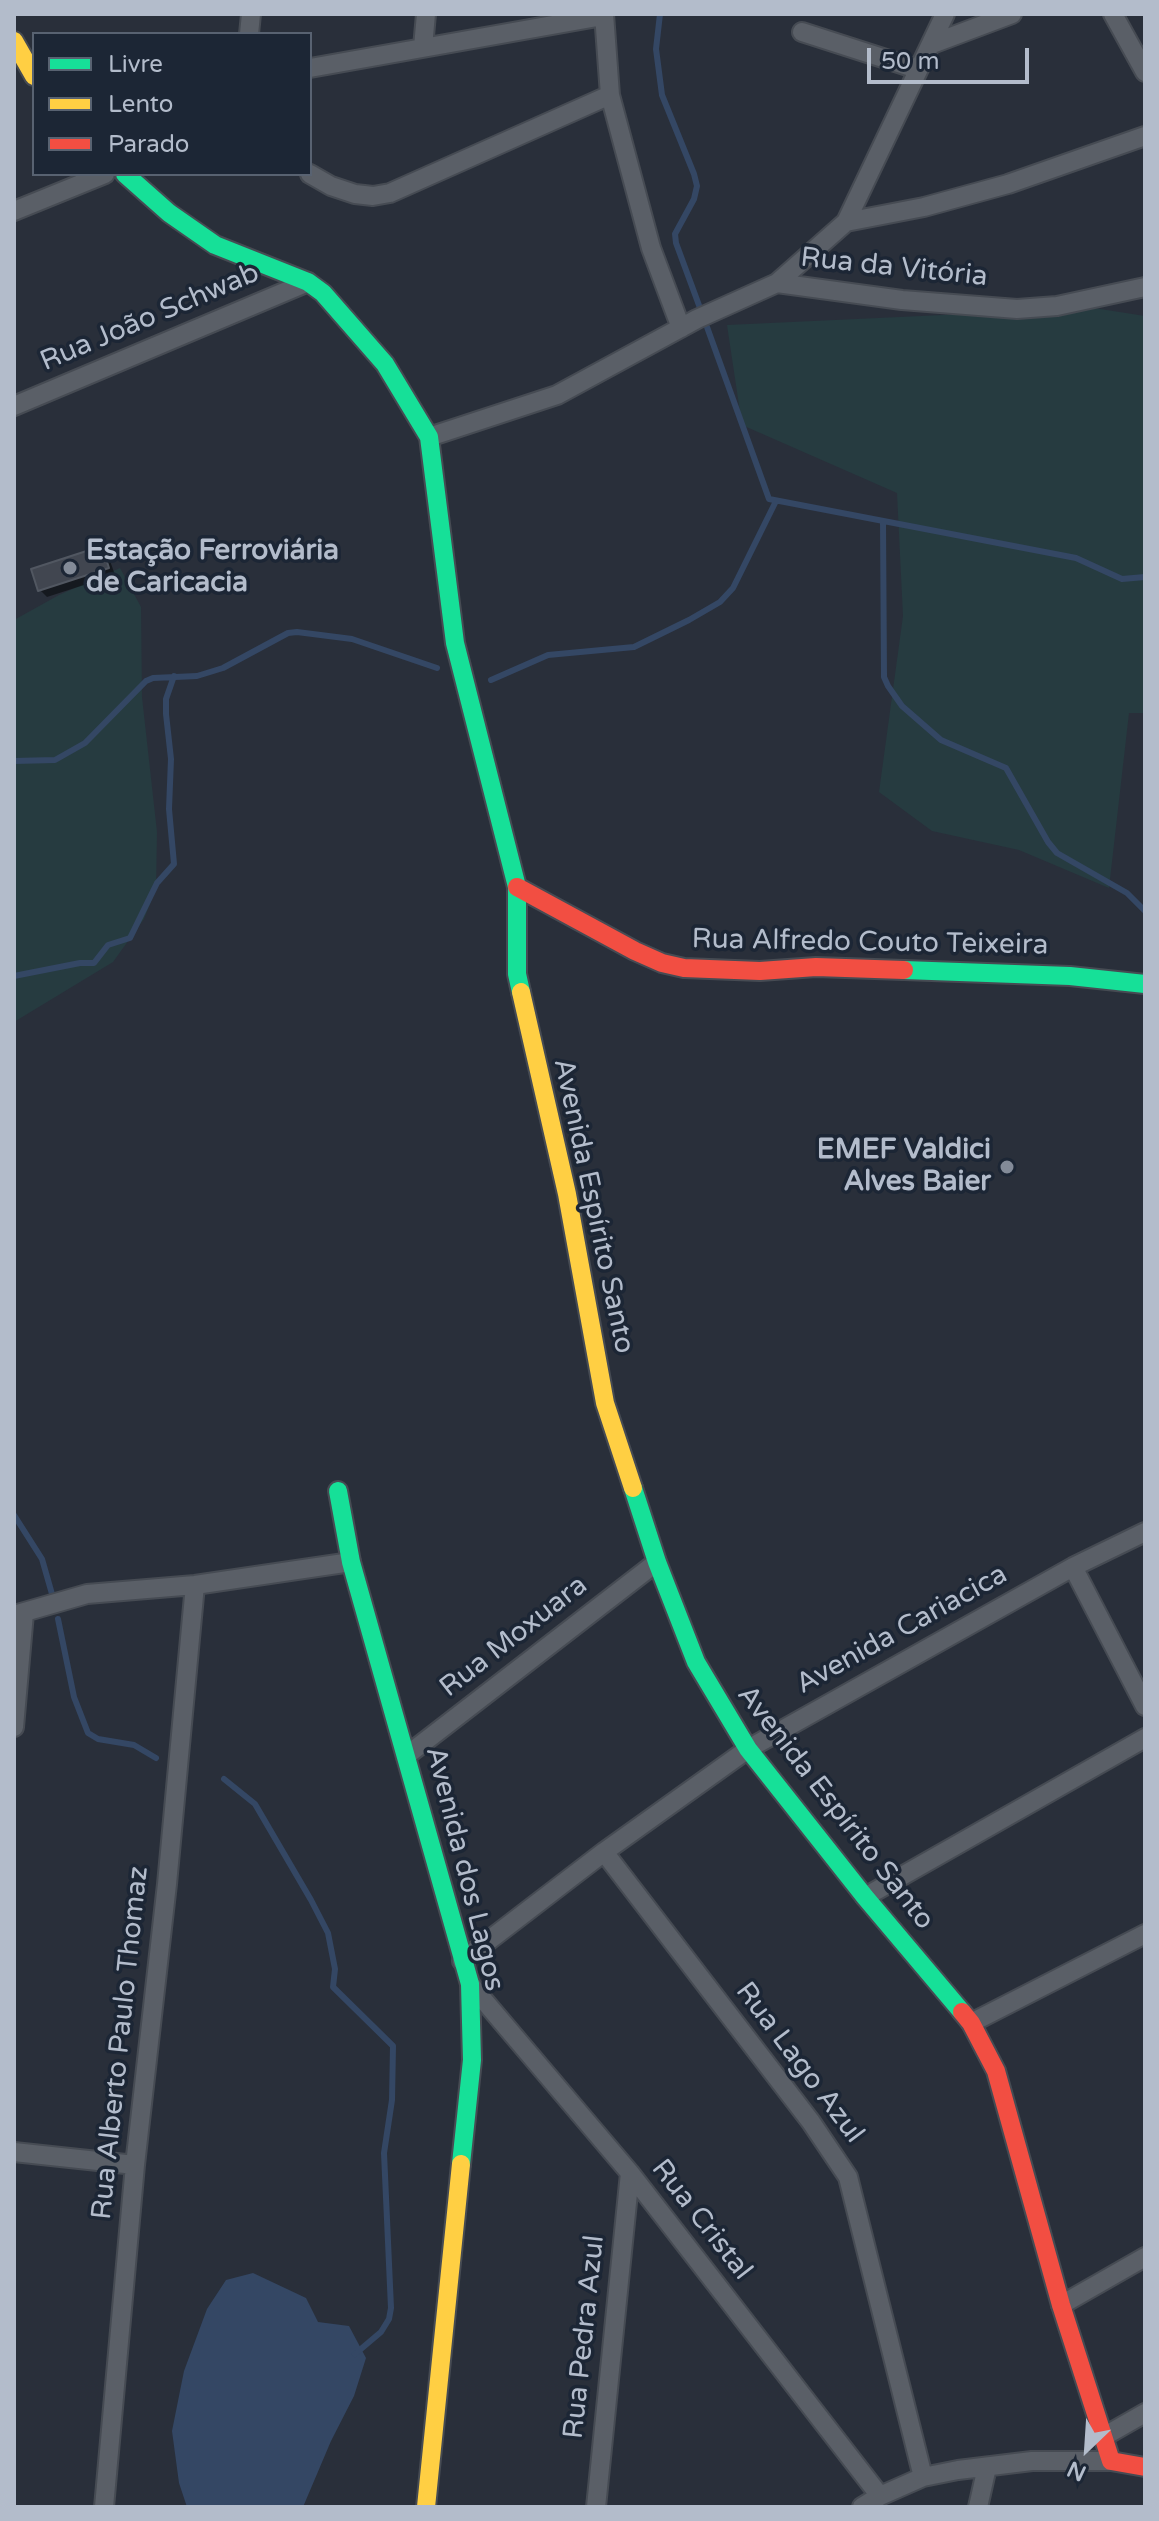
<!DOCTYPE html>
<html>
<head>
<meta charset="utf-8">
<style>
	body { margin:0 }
	#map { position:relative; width:1159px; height:2521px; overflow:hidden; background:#292f3a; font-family:"Varela Round",sans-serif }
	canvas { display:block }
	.frame { position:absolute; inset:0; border:16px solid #b3bccb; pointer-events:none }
	.legend { position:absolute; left:32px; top:32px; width:280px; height:144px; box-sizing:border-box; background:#1c2635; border:2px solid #586271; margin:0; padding:10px 14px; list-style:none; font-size:24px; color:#b3bccb }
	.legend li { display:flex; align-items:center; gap:16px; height:40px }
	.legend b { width:40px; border:2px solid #586271 }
	.north { position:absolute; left:1047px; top:2409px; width:80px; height:80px; -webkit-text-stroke:6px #1c2635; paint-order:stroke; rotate:205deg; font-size:22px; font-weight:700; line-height:32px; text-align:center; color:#b3bccb }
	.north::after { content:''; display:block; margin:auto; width:28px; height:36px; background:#b3bccb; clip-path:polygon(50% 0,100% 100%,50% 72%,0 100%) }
	.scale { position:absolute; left:867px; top:48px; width:162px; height:36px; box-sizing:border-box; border:4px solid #b3bccb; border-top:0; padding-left:10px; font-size:24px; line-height:28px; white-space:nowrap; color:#b3bccb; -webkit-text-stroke:6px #1c2635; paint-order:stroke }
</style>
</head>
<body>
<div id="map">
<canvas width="1159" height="2521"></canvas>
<div class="frame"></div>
<ul class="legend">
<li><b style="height:10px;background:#16e098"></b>Livre</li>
<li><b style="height:10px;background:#ffcf43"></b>Lento</li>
<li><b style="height:10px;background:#f24e42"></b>Parado</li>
</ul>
<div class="north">N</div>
<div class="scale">50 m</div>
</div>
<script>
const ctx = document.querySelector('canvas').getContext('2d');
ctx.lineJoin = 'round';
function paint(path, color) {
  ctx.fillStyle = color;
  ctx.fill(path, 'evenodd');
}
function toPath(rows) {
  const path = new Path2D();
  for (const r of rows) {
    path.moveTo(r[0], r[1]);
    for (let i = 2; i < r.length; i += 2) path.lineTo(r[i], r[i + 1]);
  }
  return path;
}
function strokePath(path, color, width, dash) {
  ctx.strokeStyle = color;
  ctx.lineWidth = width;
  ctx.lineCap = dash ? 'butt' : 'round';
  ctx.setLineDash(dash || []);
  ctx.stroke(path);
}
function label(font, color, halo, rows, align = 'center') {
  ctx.font = font + ' "Varela Round",sans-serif';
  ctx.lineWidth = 7;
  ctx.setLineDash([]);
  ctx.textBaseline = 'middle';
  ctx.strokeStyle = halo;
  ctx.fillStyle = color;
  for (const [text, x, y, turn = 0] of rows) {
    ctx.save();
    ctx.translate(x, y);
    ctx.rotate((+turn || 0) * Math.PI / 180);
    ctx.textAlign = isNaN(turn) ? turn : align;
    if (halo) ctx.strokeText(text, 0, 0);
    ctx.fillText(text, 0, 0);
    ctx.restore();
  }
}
paint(toPath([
	[1094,308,1145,316,1145,713,1129,713,1109,888,1019,850,932,831,879,792,903,616,897,493,742,425,727,325],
	[120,568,141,607,142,697,157,832,156,889,144,919,113,962,14,1022,14,620,59,595]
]), '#263b40');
paint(toPath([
	[253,2273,306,2298,318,2322,349,2326,366,2358,354,2396,331,2441,303,2507,187,2507,179,2483,172,2431,184,2371,207,2309,226,2280]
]), '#344764');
paint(toPath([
	[101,548,108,555,115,575,47,597,40,590]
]), '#0007');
strokePath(toPath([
	[660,14,656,49,662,95,694,174,697,186,694,199,675,234,676,243,700,308],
	[707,327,769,499,1076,558,1122,579,1145,577],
	[883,521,884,677,888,686,902,706,941,740,1006,768,1048,842,1057,853,1127,893,1145,911],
	[491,680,548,655,634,647,689,620,720,602,733,588,776,501],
	[14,761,55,760,85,743,146,681,153,678,197,676,223,668,288,633,297,632,352,639,437,668],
	[14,976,80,963,94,963,108,945,130,938,157,883,174,864,169,809,171,759,166,714,166,699,174,676],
	[14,1515,42,1559,52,1594],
	[58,1619,74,1697,88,1733,98,1739,134,1745,156,1758],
	[224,1779,255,1804,311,1900,328,1933,335,1969,333,1987,393,2046,392,2100,384,2153,391,2308,389,2319,381,2332,355,2354]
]), '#344764', 6);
const building = toPath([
	[102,546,109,568,38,591,31,569,102,546]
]);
paint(building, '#414650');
strokePath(building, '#515761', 2);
const street = toPath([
	[604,14,610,95,651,248,681,328],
	[1113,14,1145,72],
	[802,32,917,69],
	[249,34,251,14],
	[932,44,1012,14],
	[423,47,426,14],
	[310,68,603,16],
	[310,174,331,186,355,194,373,196,390,193,610,95],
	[14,211,105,174],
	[846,222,924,207,1008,184,1145,136],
	[777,283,846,222,945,14],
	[14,406,308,282],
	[429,437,557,395,697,319,777,283,902,300,1017,309,1057,306,1145,287],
	[1073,1567,1145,1706],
	[14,1615,87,1594,195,1585,351,1562],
	[14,1727,24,1613],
	[406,1756,657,1562],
	[604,1852,811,2122,848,2177,923,2477],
	[865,1897,1145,1738],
	[462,1961,604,1852,748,1749,1073,1567,1145,1532],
	[470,1984,630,2173,880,2496],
	[971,2023,1145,1934],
	[14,2152,135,2165],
	[1061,2305,1145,2257],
	[1103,2437,1145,2413],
	[104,2507,135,2165,167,1884,195,1585],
	[596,2507,630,2173],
	[862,2507,880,2496,923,2477,958,2470,1032,2461,1111,2461],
	[978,2507,987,2467]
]);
const fast = toPath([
	[125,174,169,213,215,245,308,282,323,293,385,364,429,437,455,643,517,887,517,974,521,992],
	[904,970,1070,976,1145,984],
	[633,1488,657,1562,696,1662,748,1749,865,1897,962,2012],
	[338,1491,351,1562,470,1984,472,2060,461,2164]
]);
const slow = toPath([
	[14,41,34,76],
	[521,992,567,1194,605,1403,633,1488],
	[426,2507,461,2164]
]);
const jam = toPath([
	[517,887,635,951,662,963,684,968,760,971,816,967,904,970],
	[962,2012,971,2023,996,2071,1061,2305,1111,2461,1145,2467]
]);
strokePath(street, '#464b53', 22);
strokePath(fast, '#464b53', 22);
strokePath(slow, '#464b53', 22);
strokePath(jam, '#464b53', 22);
strokePath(street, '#5a5f67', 18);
strokePath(fast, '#16e098', 18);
strokePath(slow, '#ffcf43', 18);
strokePath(jam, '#f24e42', 18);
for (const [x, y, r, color] of [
	[70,568,8,"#838b98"],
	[1007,1167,8,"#838b98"]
]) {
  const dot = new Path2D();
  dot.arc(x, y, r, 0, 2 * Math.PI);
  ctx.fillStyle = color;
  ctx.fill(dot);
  strokePath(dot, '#1c2635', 3);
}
label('28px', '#b3bccb', '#1c2635', [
	["Rua da Vitória",894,268,6],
	["Rua João Schwab",150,318,-23],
	["Rua Alfredo Couto Teixeira",870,943,1],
	["Avenida Espírito Santo",593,1206,78],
	["Avenida Cariacica",902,1630,-29],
	["Rua Moxuara",514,1637,-38],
	["Avenida Espírito Santo",835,1808,52],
	["Avenida dos Lagos",464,1869,76],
	["Rua Alberto Paulo Thomaz",121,2043,-84],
	["Rua Lago Azul",799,2063,53],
	["Rua Cristal",701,2220,52],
	["Rua Pedra Azul",585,2337,-84]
]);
label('bold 28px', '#b3bccb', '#1c2635', [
	["Estação Ferroviária",86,552],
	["de Caricacia",86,584],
	["EMEF Valdici",991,1151,"right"],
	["Alves Baier",991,1183,"right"]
], 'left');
</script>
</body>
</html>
